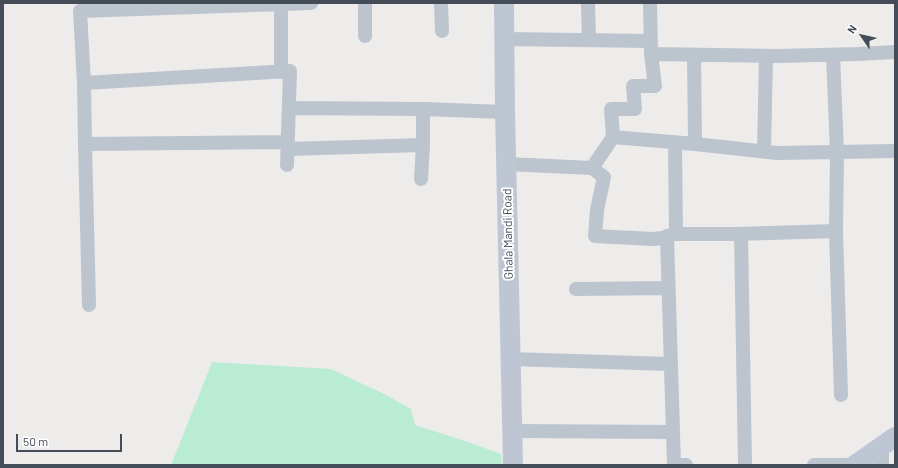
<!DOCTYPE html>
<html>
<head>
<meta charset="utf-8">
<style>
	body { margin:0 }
	#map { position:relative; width:898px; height:468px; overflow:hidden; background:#eeebeb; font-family:Barlow,sans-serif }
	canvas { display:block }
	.frame { position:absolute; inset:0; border:4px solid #444c57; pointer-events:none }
	.north { position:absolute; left:842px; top:16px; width:40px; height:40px; -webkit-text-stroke:3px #fff; paint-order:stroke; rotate:304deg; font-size:11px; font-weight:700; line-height:16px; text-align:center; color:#444c57 }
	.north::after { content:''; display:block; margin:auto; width:14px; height:18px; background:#444c57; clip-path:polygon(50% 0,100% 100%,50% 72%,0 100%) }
	.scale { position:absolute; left:16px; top:434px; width:106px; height:18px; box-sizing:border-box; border:2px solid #444c57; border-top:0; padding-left:5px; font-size:12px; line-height:14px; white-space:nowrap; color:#444c57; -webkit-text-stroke:3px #fff; paint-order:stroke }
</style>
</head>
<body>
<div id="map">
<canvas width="898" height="468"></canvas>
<div class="frame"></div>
<div class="north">N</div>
<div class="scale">50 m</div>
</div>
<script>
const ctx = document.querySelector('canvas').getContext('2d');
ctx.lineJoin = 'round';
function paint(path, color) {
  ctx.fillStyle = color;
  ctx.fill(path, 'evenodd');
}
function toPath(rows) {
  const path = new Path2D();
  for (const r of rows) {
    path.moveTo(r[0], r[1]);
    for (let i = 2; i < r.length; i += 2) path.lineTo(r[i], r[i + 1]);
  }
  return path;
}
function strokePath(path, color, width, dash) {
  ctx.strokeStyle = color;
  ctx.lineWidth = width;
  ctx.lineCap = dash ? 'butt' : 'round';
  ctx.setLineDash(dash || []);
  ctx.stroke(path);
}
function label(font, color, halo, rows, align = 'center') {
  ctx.font = font + ' Barlow,sans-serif';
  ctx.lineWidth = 4;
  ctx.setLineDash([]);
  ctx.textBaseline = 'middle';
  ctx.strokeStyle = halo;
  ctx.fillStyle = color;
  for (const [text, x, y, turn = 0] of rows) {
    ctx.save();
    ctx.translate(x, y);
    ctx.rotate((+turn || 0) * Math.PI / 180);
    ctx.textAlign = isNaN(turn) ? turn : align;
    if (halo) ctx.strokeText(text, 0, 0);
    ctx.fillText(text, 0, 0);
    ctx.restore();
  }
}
paint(toPath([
	[212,362,331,369,386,395,411,409,415,425,465,441,501,454,502,465,171,465]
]), '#b9ecd3');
strokePath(toPath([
	[441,3,442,31],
	[588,3,589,40],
	[650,3,651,54,655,86,633,86,635,109,611,109,613,137,592,168,604,177,597,210,595,236,653,239,663,238,671,235,676,234,735,234,836,231,837,152,833,55],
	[281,4,281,72],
	[365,36,365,3],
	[504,39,651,41],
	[651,54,779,56,858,54,895,52],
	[694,55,695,144],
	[84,83,290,71,287,165],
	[289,108,423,109,505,112],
	[613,137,695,144,777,153,895,151],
	[288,142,85,144,84,83,80,11,311,3],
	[675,142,676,234],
	[85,144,89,305],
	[288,149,423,145],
	[764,151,766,56],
	[506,164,592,168],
	[421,179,423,145,423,109],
	[836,231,841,395],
	[741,234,745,465],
	[667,236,674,465],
	[576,289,668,288],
	[510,359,670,364],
	[512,431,672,432],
	[882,446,882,465],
	[674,465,686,465],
	[814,465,856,465]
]), '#bcc4cd', 14);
strokePath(toPath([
	[504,3,505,112,513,465],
	[855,465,895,437]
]), '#bec6d4', 20);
label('12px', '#444c57', '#fff', [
	["Ghala Mandi Road",508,234,-91]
]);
</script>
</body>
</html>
